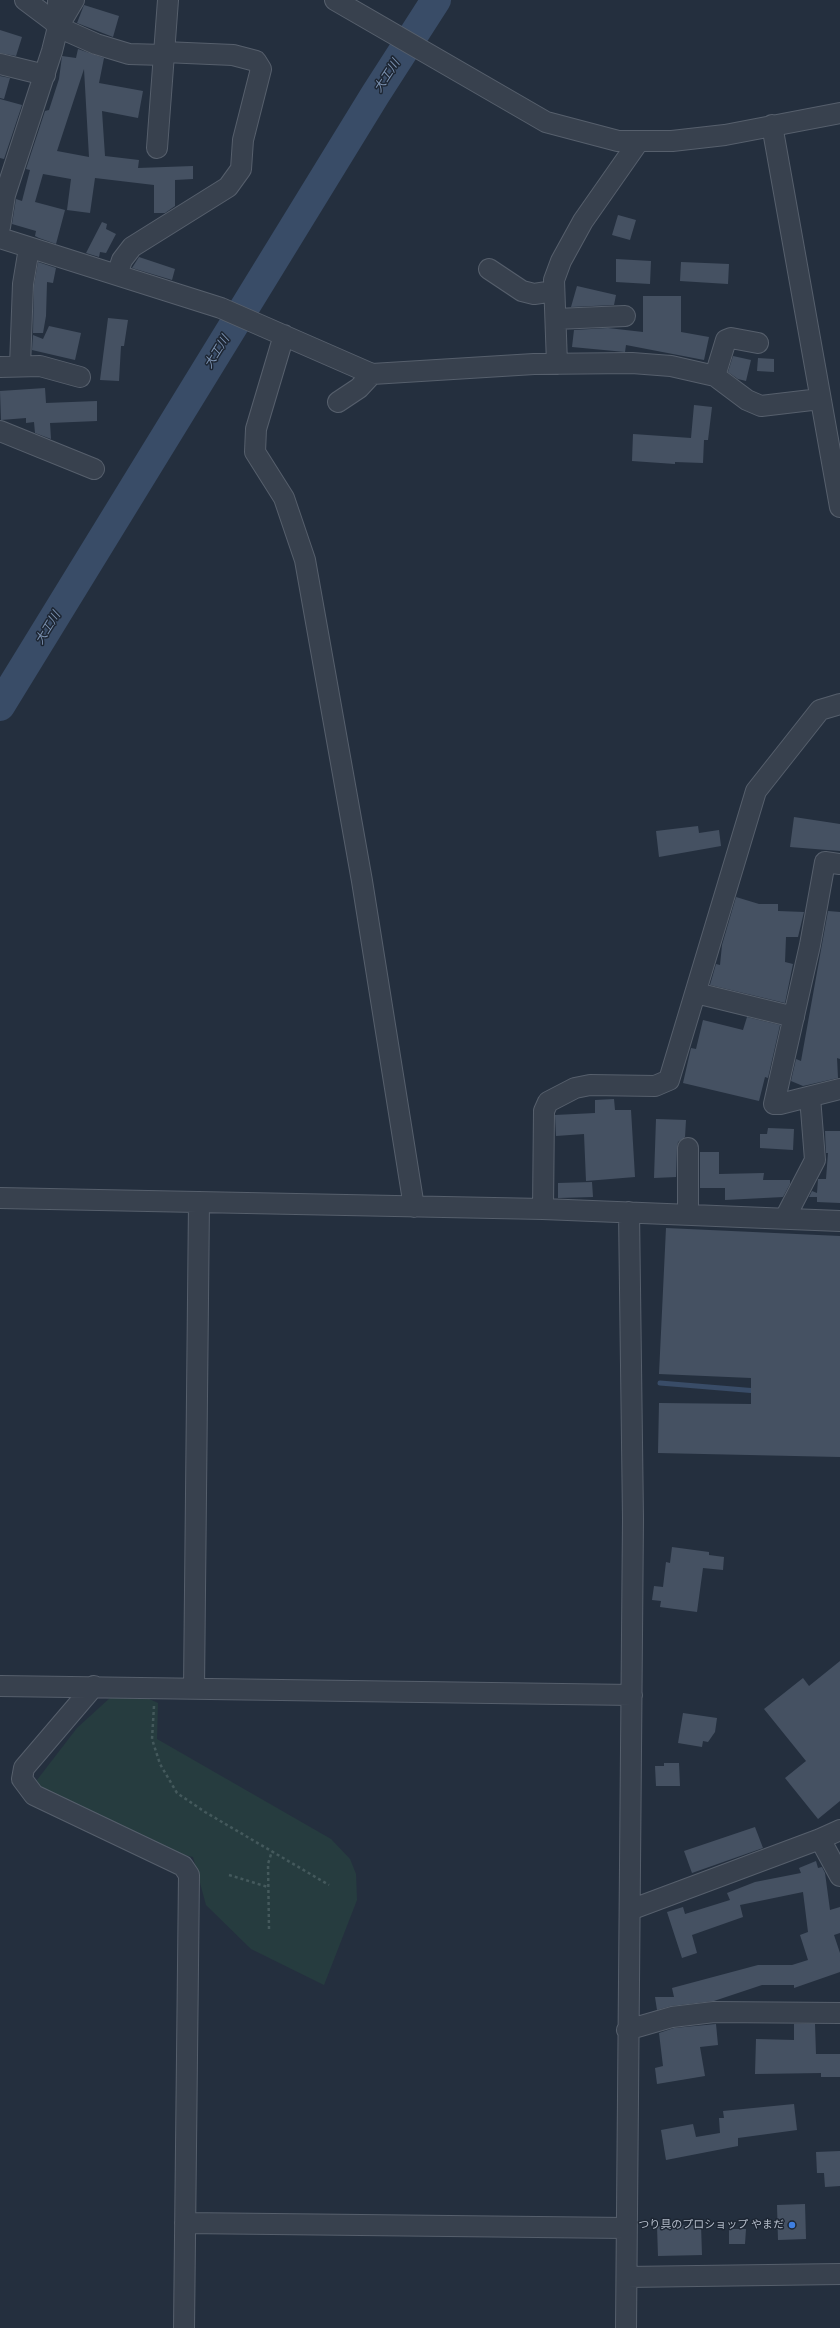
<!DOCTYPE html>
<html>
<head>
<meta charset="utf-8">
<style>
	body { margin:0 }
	canvas { display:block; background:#242f3e }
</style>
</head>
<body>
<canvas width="840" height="2328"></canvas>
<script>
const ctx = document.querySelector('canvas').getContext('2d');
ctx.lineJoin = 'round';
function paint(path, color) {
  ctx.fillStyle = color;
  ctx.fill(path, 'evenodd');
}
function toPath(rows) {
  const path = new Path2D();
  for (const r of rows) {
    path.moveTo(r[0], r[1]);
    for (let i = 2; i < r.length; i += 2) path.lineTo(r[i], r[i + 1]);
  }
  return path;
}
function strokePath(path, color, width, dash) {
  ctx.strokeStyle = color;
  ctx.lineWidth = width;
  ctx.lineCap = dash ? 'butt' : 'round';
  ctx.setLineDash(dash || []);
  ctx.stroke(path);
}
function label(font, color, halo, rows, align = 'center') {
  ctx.font = font + ' Rubik,"Noto Sans JP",sans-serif';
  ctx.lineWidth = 3;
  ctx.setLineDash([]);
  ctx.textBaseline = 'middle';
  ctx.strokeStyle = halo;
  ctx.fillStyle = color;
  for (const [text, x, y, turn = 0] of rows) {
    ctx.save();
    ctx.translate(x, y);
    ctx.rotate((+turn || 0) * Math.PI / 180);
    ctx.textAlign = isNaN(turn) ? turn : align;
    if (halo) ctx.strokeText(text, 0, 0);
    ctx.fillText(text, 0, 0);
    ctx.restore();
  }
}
paint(toPath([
	[111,1697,147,1698,158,1703,157,1739,331,1839,350,1859,356,1874,357,1900,324,1985,251,1949,206,1905,193,1857,171,1852,39,1788,37,1780,77,1728]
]), '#263c3f');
strokePath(toPath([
	[660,1383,757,1391]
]), '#394c67', 5);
strokePath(toPath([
	[0,706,375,95,436,0]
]), '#394c67', 30);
paint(toPath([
	[84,5,119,16,113,37,77,23],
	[0,30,22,37,16,56,0,53],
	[78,49,104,58,99,83,143,91,138,118,102,111,105,156,139,160,138,168,193,166,193,179,175,180,175,206,165,213,154,213,154,185,95,178,90,213,67,210,71,179,43,174,35,202,65,210,56,244,39,238,35,236,36,231,12,224,16,199,22,201,30,170,26,169,45,111,49,110,59,79,62,56,76,58],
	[84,69,89,157,57,151],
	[0,76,10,78,4,99,0,98],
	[0,99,22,105,4,159,0,158],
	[618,215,636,220,630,240,612,235],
	[102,222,107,224,106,229,116,234,106,253,100,252,99,257,86,253],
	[139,257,175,269,172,280,132,268],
	[616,259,651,261,650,284,616,282],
	[38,262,56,268,53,283,47,282,46,316,43,333,33,333,34,285],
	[681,262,729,264,728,284,680,281],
	[577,286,616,295,614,305,571,307],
	[643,296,681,296,681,332,709,337,704,360,626,345,625,352,572,347,574,330,608,328,643,332],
	[108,318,128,320,124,346,121,346,119,381,100,380],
	[49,326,81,333,75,360,32,350,33,335,43,339],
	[733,356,751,360,746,381,738,379,728,372],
	[758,358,774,359,774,372,757,371],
	[45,388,46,403,97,401,97,421,50,423,51,439,35,433,34,422,26,423,26,418,1,420,0,391],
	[694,405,712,407,708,440,704,440,703,463,675,462,675,464,632,461,633,434,691,438],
	[794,817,840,824,840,851,790,847],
	[698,826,699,833,719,830,721,846,659,857,656,831],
	[736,897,759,904,778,904,778,911,804,912,798,937,786,937,785,962,793,964,785,1003,710,985,716,964,720,965,722,945],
	[828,911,840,912,840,1059,837,1058,838,1078,803,1086,791,1081,796,1059,801,1061],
	[747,1017,780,1025,768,1078,765,1077,759,1101,683,1083,691,1048,696,1049,703,1020,743,1030],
	[614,1099,615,1110,631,1110,635,1177,586,1181,584,1134,556,1136,555,1115,595,1113,595,1100],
	[656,1119,686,1120,685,1137,678,1142,677,1148,676,1177,654,1178],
	[768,1128,794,1129,793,1150,760,1148,760,1134,767,1134],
	[825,1131,840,1131,840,1203,817,1202,817,1197,809,1197,812,1191,817,1193,818,1179,826,1179,828,1153,826,1153],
	[700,1152,719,1152,719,1174,764,1173,763,1180,790,1180,790,1184,783,1197,725,1200,725,1188,700,1188],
	[592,1182,593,1197,558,1198,558,1183],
	[666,1228,840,1236,840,1457,658,1453,659,1403,751,1404,751,1378,659,1374],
	[672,1547,709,1552,709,1555,724,1557,723,1570,703,1568,697,1612,660,1607,661,1601,652,1600,654,1586,663,1587,666,1562,670,1563],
	[840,1661,840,1801,818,1819,785,1778,806,1761,764,1709,803,1678,809,1686],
	[683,1713,717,1718,715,1732,708,1742,703,1741,702,1747,678,1743],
	[664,1763,679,1763,680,1786,656,1786,655,1766,664,1766],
	[755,1827,763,1848,692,1873,684,1851],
	[816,1861,818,1868,822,1867,825,1873,830,1910,840,1907,840,1933,834,1935,840,1953,840,1972,794,1988,794,1985,762,1985,714,2001,671,2006,657,2010,655,1997,674,1997,672,1988,758,1965,792,1965,808,1960,800,1935,808,1932,803,1892,740,1905,743,1917,692,1935,697,1953,682,1958,667,1912,683,1907,685,1914,730,1900,727,1893,755,1882,801,1873,799,1868],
	[716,2024,718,2045,700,2047,705,2076,657,2084,655,2068,663,2066,659,2033,674,2028],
	[794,2024,815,2024,816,2054,840,2054,840,2077,821,2077,821,2073,755,2074,756,2039,794,2040],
	[794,2104,797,2130,738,2138,738,2146,666,2160,661,2130,693,2124,696,2137,720,2133,719,2118,724,2118,723,2111],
	[840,2151,840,2186,825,2187,824,2173,817,2173,816,2152],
	[805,2204,806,2239,778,2240,777,2205],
	[701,2225,702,2255,658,2256,657,2226],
	[729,2229,746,2229,745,2244,729,2244]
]), '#455162');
const minor = toPath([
	[25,0,53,21,58,27,96,44,129,54,164,55],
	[335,0,546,122,618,141,672,141,725,135,840,113],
	[58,27,74,0],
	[0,64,45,75],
	[772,125,840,507],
	[157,148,168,0],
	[0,227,5,195,52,51,58,27,58,0],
	[0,238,221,308,372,374,534,364,632,363,671,366,715,376,747,400,761,406,820,399],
	[489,269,522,291,534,294,554,291],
	[117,275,122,260,132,247,228,187,241,169,243,140,261,69,256,61,233,55,164,52],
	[556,319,625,316],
	[284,335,256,429,255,452,284,498,305,560,362,881,414,1207],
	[557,364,554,280,561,261,583,221,639,141],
	[20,366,23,284,29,248],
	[0,367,40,366,80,377],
	[715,376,726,340,731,338,758,343],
	[338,402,359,388,372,374],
	[0,431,94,469],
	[840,864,825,862,810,945,774,1104,780,1104,840,1089],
	[696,993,794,1017],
	[688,1148,688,1213],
	[0,1198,543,1209,840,1221],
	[543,1209,544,1111,548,1102,575,1088,590,1085,655,1086,669,1080,756,791,820,710,840,704],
	[785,1218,815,1160,810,1097],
	[0,1686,632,1695],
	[94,1686,24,1768,22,1779,34,1795,183,1866,189,1875,184,2328],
	[194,1688,199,1202],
	[820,1839,840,1876],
	[630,1910,820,1839,840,1830],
	[627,2030,672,2017,714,2012,840,2013],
	[185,2223,625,2228],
	[627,2277,840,2274],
	[626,2328,633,1519,629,1212]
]);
strokePath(minor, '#565f6c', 22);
strokePath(toPath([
	[154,1706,152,1739,160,1764,177,1793,205,1812,329,1885],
	[229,1875,268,1887],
	[269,1929,268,1864,272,1851]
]), '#44595c', 2.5, [3, 3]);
strokePath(minor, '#38414e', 20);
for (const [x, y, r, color] of [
	[792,2225,4,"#3f7fe0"]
]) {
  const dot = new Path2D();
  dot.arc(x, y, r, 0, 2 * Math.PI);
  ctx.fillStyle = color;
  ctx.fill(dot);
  strokePath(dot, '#1d2633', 1.5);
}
label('11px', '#b4bcc9', '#1d2633', [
	["つり具のプロショップ やまだ",784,2225]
], 'right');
label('italic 12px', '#7c92b1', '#1d2633', [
	["大工川",387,76,-57],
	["大工川",217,352,-58],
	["大工川",48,628,-58]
]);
</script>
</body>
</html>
